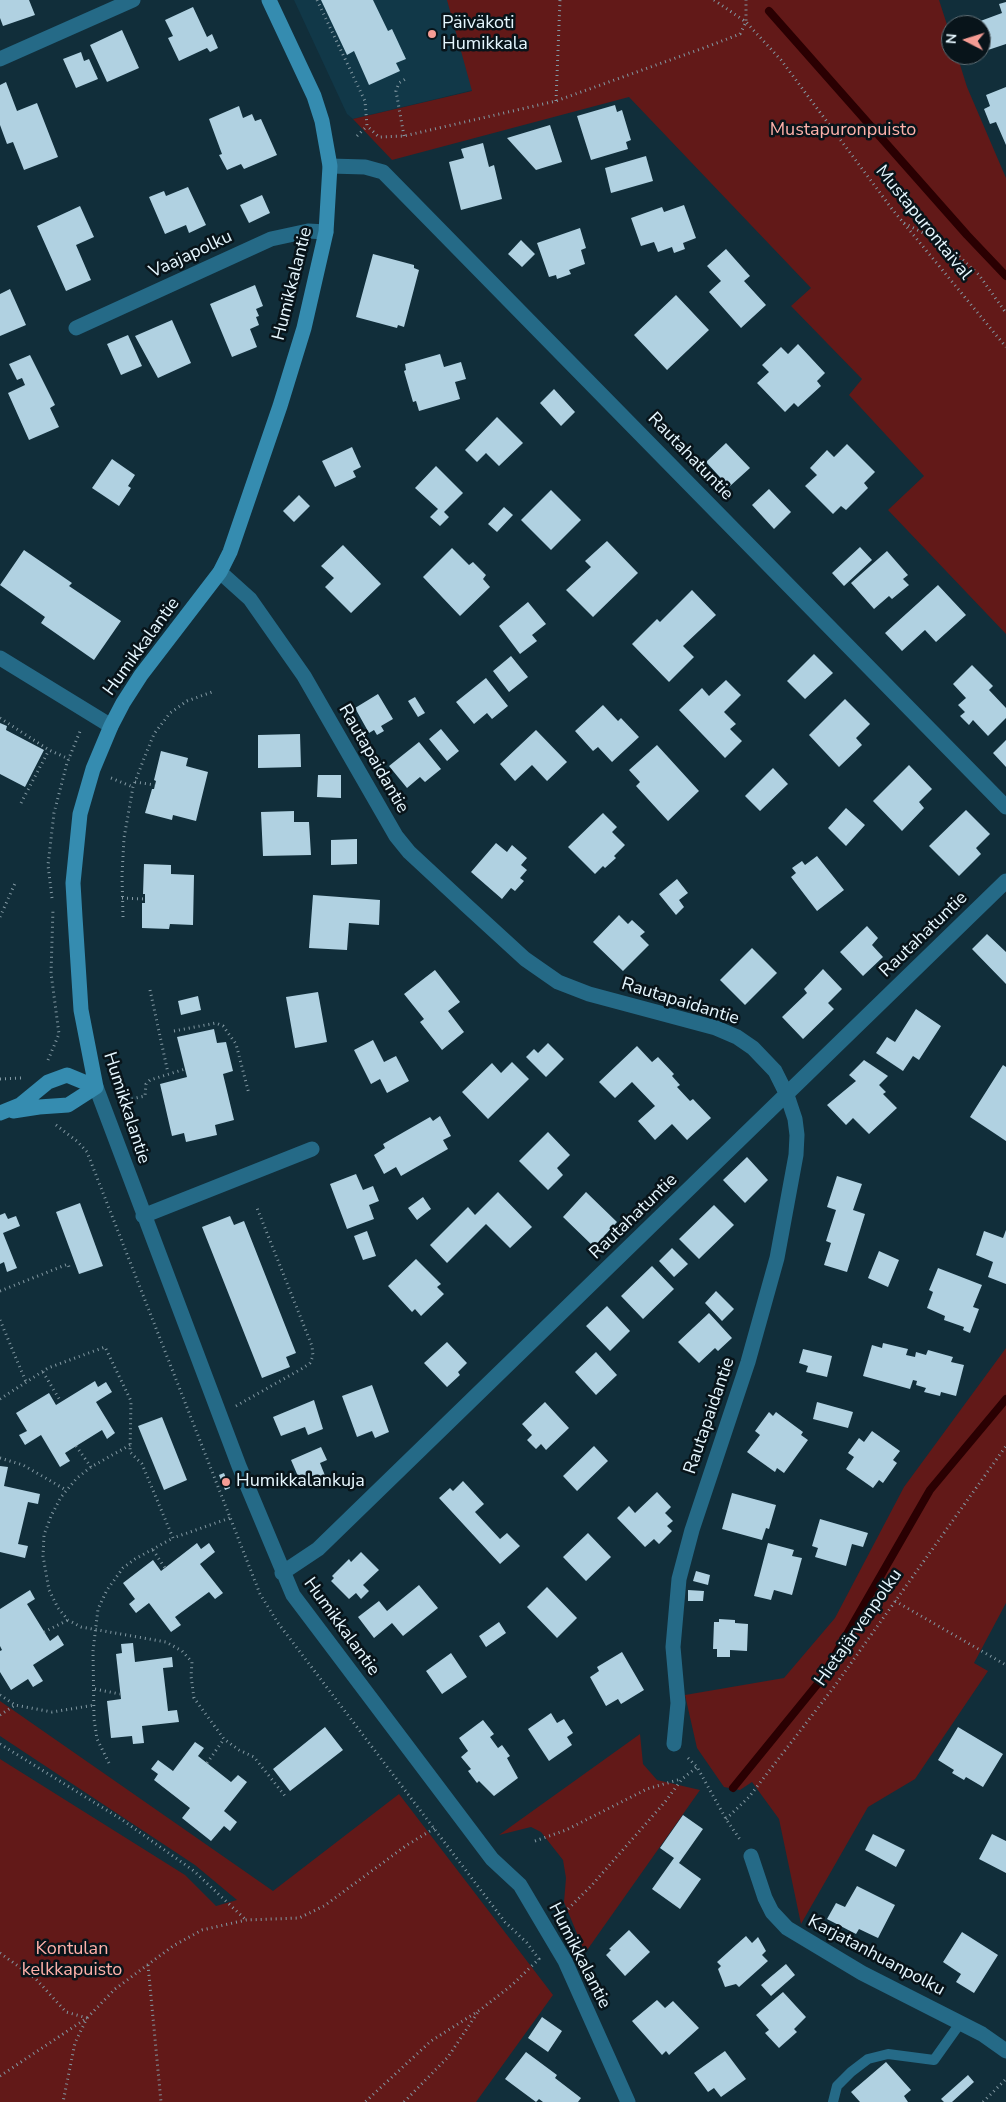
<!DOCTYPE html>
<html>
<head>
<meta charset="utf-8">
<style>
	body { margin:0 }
	#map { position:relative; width:1006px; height:2102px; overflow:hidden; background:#112e3a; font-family:"Nunito Sans",sans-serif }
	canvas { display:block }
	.north { position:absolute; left:941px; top:15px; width:50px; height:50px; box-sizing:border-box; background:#08141a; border:1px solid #616f76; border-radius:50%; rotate:275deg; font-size:14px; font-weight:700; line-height:20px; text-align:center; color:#e6f7ff }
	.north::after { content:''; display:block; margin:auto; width:18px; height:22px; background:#f59c94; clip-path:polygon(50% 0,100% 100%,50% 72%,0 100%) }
</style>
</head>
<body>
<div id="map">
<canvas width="1006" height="2102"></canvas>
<div class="north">N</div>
</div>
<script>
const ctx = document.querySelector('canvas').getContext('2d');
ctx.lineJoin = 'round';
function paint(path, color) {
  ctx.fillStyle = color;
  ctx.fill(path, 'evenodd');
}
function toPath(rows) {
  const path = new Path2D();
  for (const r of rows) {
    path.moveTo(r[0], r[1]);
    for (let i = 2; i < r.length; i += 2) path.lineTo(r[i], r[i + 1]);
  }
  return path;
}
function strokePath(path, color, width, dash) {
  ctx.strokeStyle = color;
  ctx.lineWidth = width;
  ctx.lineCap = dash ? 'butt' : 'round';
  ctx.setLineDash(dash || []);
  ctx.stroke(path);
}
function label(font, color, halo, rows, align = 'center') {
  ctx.font = font + ' "Nunito Sans",sans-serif';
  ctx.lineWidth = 5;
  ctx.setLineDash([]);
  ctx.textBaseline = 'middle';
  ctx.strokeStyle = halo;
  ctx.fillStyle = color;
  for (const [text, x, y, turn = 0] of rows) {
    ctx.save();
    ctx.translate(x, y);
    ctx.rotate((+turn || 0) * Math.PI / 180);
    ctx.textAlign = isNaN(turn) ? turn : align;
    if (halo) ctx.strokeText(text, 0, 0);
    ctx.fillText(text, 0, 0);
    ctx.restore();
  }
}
paint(toPath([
	[294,0,544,0,564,68,353,119,347,114]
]), '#113848');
paint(toPath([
	[447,0,939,0,951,37,951,55,957,55,967,87,1006,178,1006,634,888,510,924,476,849,395,862,379,791,306,811,288,629,97,392,160,353,119,472,91],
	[1006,1348,1006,1603,974,1663,988,1671,915,1779,868,1807,801,1924,779,1819,752,1782,740,1790,724,1787,697,1748,685,1695,784,1678,835,1618,904,1487],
	[0,1701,273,1891,399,1794,553,1995,476,2102,0,2102,0,1759,185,1875,216,1906,237,1900,195,1865,0,1736],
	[640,1734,643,1764,657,1780,700,1790,585,1953,564,1902,566,1878,563,1860,541,1832,531,1827,499,1835]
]), '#621918');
strokePath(toPath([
	[769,11,967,235,1006,276],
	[733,1788,820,1681,930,1490,1006,1399]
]), '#2a0002', 8);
paint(toPath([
	[0,0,29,0,35,15,3,26,0,18],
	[321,0,373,0,388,31,392,29,406,59,396,63,400,71,369,85,354,51,347,55],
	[1006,2,1006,44,985,51,981,40,981,25,976,25,975,23,1002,13,999,4],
	[193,7,207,37,212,34,218,48,210,52,207,48,179,61,168,38,173,36,165,20],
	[122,30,139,68,107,82,90,45],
	[81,52,84,61,89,59,98,79,76,88,63,59],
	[6,82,17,111,37,103,58,157,24,170,13,142,7,144,0,125,0,85],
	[1006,87,1006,145,996,122,990,124,984,109,990,106,986,95],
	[615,105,617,112,622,110,631,140,626,142,628,149,591,160,577,116],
	[239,106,243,118,252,114,255,121,261,119,277,155,244,169,241,164,227,170,219,155,222,154,209,119],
	[550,125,562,162,536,170,507,138],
	[483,143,489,167,494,165,502,199,461,210,449,162,464,158,461,149],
	[646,156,653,181,611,193,605,168],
	[188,187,206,225,189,233,186,225,165,234,149,197,164,191,166,196],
	[262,195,270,213,249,223,240,205],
	[684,205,696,238,683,243,685,249,674,253,672,247,658,252,654,242,641,246,631,218,662,207,664,212],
	[80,206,94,237,76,245,91,280,66,291,37,226],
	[580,228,586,248,581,250,585,264,569,270,571,274,557,279,556,275,549,277,537,243],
	[521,240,535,254,522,267,508,254],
	[726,249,750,276,744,281,766,305,741,328,709,292,721,281,707,266],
	[373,254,414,265,414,268,419,270,404,327,398,325,397,328,356,317],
	[255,285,263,306,256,309,259,316,256,317,259,325,250,329,257,347,232,357,210,304],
	[10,289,26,325,0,336,0,294],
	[676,295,709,330,667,370,634,335],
	[172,320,191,363,158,378,135,336],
	[128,335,142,366,121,375,107,344],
	[798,344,825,373,817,381,821,386,798,407,794,403,785,412,757,383,769,372,762,365,781,347,788,354],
	[440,354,444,367,461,362,466,379,455,382,460,399,419,411,416,401,413,402,404,371,406,370,405,364],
	[30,355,55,405,50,408,59,427,29,440,8,393,25,385,22,378,17,380,9,364],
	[554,389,575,412,561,426,540,403],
	[497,417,523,443,499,466,486,453,477,462,465,450],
	[726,443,750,468,729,487,706,462],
	[847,444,875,472,864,483,868,488,846,510,841,506,833,514,805,486,817,475,810,468,827,450,834,457],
	[352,447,361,467,353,471,356,477,335,487,322,461],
	[112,459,135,475,128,486,131,488,119,506,92,488],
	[436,466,463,493,444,512,449,517,440,526,430,517,438,509,415,488],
	[769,489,791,512,774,529,752,505],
	[551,490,581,520,551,550,521,520],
	[299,495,310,506,294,522,283,511],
	[504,507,513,515,497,532,488,524],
	[607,541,638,573,593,617,566,590,591,567,585,561],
	[343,545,381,584,351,613,325,587,334,578,321,566],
	[860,547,872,560,844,586,832,573],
	[452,548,469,565,473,562,486,575,483,579,490,587,460,616,423,577],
	[24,550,72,583,69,586,121,621,94,660,41,623,45,617,0,585],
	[887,551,908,575,903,579,909,585,892,599,889,596,874,609,851,583],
	[938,585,966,615,936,642,925,630,902,651,885,633],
	[692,590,716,615,683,646,694,657,669,682,632,644,657,619,660,622],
	[528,602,546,624,532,635,537,641,520,654,499,626],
	[814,654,833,673,805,699,787,681],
	[511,656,528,677,509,692,493,671],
	[972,665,993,686,989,690,1006,708,1006,718,988,736,973,720,969,725,960,716,965,712,958,705,966,698,953,684],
	[486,678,508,706,492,719,487,713,474,724,456,702],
	[726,680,741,695,724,712,736,724,730,729,742,741,725,758,679,710,702,688,709,696],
	[378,694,393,719,381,726,384,731,377,735,374,730,369,733,355,708],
	[415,697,425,713,418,717,408,701],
	[845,699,870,724,856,738,862,745,839,767,809,735],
	[603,705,618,721,621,718,639,737,612,762,598,747,593,751,575,731],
	[0,723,7,726,6,730,44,750,25,787,0,774],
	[441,729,459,751,447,761,429,739],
	[536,730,567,762,547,781,532,765,515,781,500,764],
	[300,734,301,767,258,768,258,735],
	[1006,740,1006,767,993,753],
	[419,742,441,769,425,782,420,777,407,788,389,766],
	[657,745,699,791,668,821,636,786,640,782,629,770],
	[161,751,188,758,186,766,208,772,196,821,173,815,172,820,145,813,152,789,154,789,156,781,154,780],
	[909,765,932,789,919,802,924,808,902,831,873,801],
	[773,768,788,784,760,811,745,796],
	[318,775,341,775,341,798,317,797],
	[846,808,865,825,846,846,828,828],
	[966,810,990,834,976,848,981,854,959,876,929,846],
	[294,811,294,822,309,822,311,855,263,856,261,812],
	[603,813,617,827,612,832,625,845,614,856,616,858,605,868,603,866,595,874,568,847],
	[357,839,357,864,331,865,331,840],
	[496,843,507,852,512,845,527,858,521,865,527,870,520,878,524,881,515,891,511,888,502,899,471,872],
	[817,856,844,890,817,911,791,877,796,873,792,868,802,861,805,865],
	[144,864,171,865,171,874,194,875,193,925,170,924,169,929,142,928,142,903,145,903,145,894,143,894],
	[677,879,688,893,679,900,684,907,676,915,659,894],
	[313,895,380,900,379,925,349,923,347,950,309,948],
	[619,915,628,924,632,920,645,932,640,936,649,945,623,971,593,942],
	[867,926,878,938,872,945,883,957,863,976,840,952],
	[987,934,1006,952,1006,984,972,949],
	[752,948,777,973,745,1005,720,980],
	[823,969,842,989,828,1003,834,1009,803,1039,782,1017,807,993,804,989],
	[435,970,460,1002,448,1011,464,1032,442,1050,420,1022,424,1019,404,994],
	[318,992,327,1042,295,1048,286,997],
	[198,996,201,1010,181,1015,178,1001],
	[916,1009,941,1026,919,1060,913,1056,903,1071,876,1053,887,1037,895,1042],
	[214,1029,217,1043,226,1042,233,1071,223,1074,234,1120,215,1125,217,1135,186,1142,184,1133,172,1136,160,1084,187,1077,177,1037],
	[373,1040,384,1062,396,1056,409,1081,387,1093,380,1079,371,1084,354,1050],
	[548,1043,564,1059,546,1077,526,1057,534,1049,538,1053],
	[637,1046,652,1062,658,1057,674,1074,672,1076,680,1085,677,1087,690,1101,693,1099,711,1118,687,1140,672,1124,655,1140,638,1121,655,1106,632,1082,615,1098,599,1082],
	[864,1060,888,1076,879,1085,886,1092,883,1094,897,1108,869,1134,853,1118,846,1125,827,1105,856,1081,849,1075],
	[512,1062,529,1079,488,1119,462,1092,492,1063,501,1073],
	[1003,1065,1006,1067,1006,1141,970,1117],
	[440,1116,451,1136,443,1140,448,1149,401,1176,396,1167,384,1174,374,1155,385,1148,383,1144,430,1117,433,1121],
	[548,1132,570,1155,557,1168,563,1175,548,1190,519,1161],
	[747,1157,768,1180,745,1203,723,1180],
	[356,1174,363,1190,373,1186,379,1201,369,1205,374,1219,347,1229,330,1184],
	[837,1176,862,1184,853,1210,865,1214,847,1272,824,1265,831,1243,826,1241,836,1210,827,1207],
	[498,1192,532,1227,510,1248,486,1224,447,1263,430,1245,468,1207,475,1215],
	[586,1192,617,1222,594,1247,563,1217],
	[423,1197,431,1209,417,1220,408,1208],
	[80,1203,103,1266,79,1274,56,1212],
	[714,1205,734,1225,699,1259,679,1239],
	[5,1213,8,1219,16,1216,20,1226,3,1233,17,1268,7,1272,4,1262,0,1264,0,1215],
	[230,1216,234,1225,244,1221,296,1353,286,1357,290,1367,262,1378,202,1227],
	[1006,1230,1006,1284,988,1277,993,1262,976,1255,984,1231,1003,1238],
	[367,1231,376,1256,363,1260,354,1236],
	[672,1248,688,1264,674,1277,659,1261],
	[879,1251,899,1260,888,1287,868,1278],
	[416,1259,441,1284,437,1287,444,1294,421,1316,415,1309,412,1312,388,1286],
	[652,1266,674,1289,643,1319,621,1296],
	[938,1268,982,1285,973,1307,979,1309,970,1333,963,1330,964,1327,944,1320,945,1316,927,1308,933,1292,929,1290],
	[716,1291,734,1309,722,1321,705,1303],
	[607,1306,630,1331,610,1351,586,1326],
	[709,1313,732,1338,718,1351,715,1348,699,1363,678,1342],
	[447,1342,467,1363,458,1372,460,1375,447,1387,424,1363],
	[883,1343,908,1349,906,1355,915,1357,916,1352,926,1355,928,1350,953,1357,951,1362,964,1365,956,1396,941,1392,940,1396,924,1392,926,1388,916,1385,917,1381,913,1380,910,1389,863,1376,872,1345,882,1348],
	[803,1349,832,1356,827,1377,806,1372,808,1366,799,1363],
	[596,1352,617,1375,596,1395,575,1372],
	[95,1381,98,1387,106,1382,112,1392,96,1402,115,1433,107,1439,102,1430,65,1453,70,1461,60,1467,41,1435,25,1445,19,1435,27,1431,16,1413,49,1393,56,1405],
	[372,1385,389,1432,375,1438,372,1431,357,1437,342,1396],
	[314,1400,323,1429,308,1435,305,1427,281,1436,273,1417],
	[545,1402,569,1428,546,1450,541,1444,536,1449,527,1440,532,1435,522,1424],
	[817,1402,853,1412,848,1428,813,1419],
	[769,1412,773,1416,776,1412,803,1432,801,1435,808,1440,784,1473,777,1468,775,1472,747,1452,760,1435,755,1431],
	[162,1417,187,1480,164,1490,138,1426],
	[872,1431,900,1451,893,1460,897,1463,883,1483,879,1480,873,1488,846,1469,854,1457,848,1453,859,1438,864,1442],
	[594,1446,608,1461,577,1491,563,1476],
	[321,1447,327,1460,320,1463,326,1478,303,1488,291,1460],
	[0,1466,8,1467,4,1486,40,1494,38,1504,28,1502,18,1544,28,1546,25,1558,0,1552],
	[224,1473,230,1488,225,1490,219,1475],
	[463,1481,484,1504,475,1512,500,1539,507,1533,520,1546,500,1564,439,1498,450,1488,453,1491],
	[657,1492,671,1507,665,1513,673,1521,667,1526,672,1531,659,1544,654,1539,645,1547,617,1518,629,1506,635,1513],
	[732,1493,776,1505,769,1529,766,1528,762,1540,722,1529],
	[820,1519,868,1533,863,1547,852,1544,846,1566,815,1557,818,1548,812,1546],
	[588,1533,611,1557,586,1581,563,1557],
	[197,1543,201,1549,209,1543,215,1552,200,1564,223,1593,215,1599,209,1592,175,1617,181,1625,171,1632,149,1603,136,1613,129,1604,135,1599,123,1583,153,1560,161,1571],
	[768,1543,794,1550,792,1556,802,1558,792,1595,774,1590,771,1600,754,1596],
	[361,1552,379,1570,363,1585,369,1591,361,1599,356,1593,349,1599,331,1581,334,1578,332,1576,349,1559,351,1562],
	[696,1571,710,1575,708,1585,693,1581],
	[419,1585,438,1608,403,1636,392,1623,374,1638,358,1617,379,1601,387,1611],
	[547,1587,577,1618,557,1638,527,1607],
	[30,1590,35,1599,27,1604,50,1641,58,1635,64,1645,33,1665,43,1681,33,1687,28,1679,11,1690,0,1672,0,1651,2,1650,0,1646,0,1609],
	[688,1590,704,1591,703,1601,688,1601],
	[719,1619,735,1620,735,1623,748,1624,747,1651,730,1650,730,1657,717,1657,717,1649,713,1649,714,1622,719,1622],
	[499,1622,506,1633,486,1647,479,1636],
	[133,1643,135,1662,172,1657,173,1667,163,1668,168,1711,177,1710,179,1722,142,1726,144,1743,133,1744,132,1736,111,1738,107,1701,121,1699,116,1654,122,1653,121,1644],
	[622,1652,644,1690,621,1704,618,1699,606,1706,590,1677,599,1671,597,1667],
	[451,1653,467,1677,442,1694,426,1671],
	[551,1713,557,1723,564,1719,573,1733,567,1737,572,1745,549,1761,528,1729],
	[483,1720,494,1734,490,1737,498,1748,502,1745,510,1756,507,1758,518,1778,494,1796,479,1781,477,1783,468,1771,471,1769,461,1757,468,1751,459,1738],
	[325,1727,343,1750,290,1791,273,1769],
	[958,1727,1003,1754,983,1787,966,1777,964,1780,952,1773,954,1770,938,1760],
	[195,1742,204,1748,198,1756,231,1782,238,1775,247,1782,224,1811,237,1822,230,1831,224,1826,211,1841,182,1818,190,1808,154,1780,158,1774,151,1769,158,1760,173,1771],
	[683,1815,703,1829,679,1863,701,1879,680,1909,652,1889,674,1858,660,1848],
	[873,1834,905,1850,896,1867,865,1850],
	[992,1834,1006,1841,1006,1873,979,1859],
	[857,1886,895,1905,878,1938,859,1929,856,1934,827,1919,836,1903,845,1907],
	[629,1930,650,1952,625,1976,606,1955,611,1950,609,1949],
	[962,1932,998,1955,974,1993,956,1982,961,1974,943,1962],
	[746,1936,752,1943,758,1937,766,1951,762,1955,768,1961,739,1987,736,1984,725,1987,718,1969,721,1966,717,1962],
	[786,1964,795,1975,771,1996,761,1985],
	[783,1992,806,2017,794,2029,797,2032,779,2048,765,2033,769,2030,756,2015],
	[657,2000,665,2008,673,2001,699,2028,669,2055,666,2051,662,2055,632,2021],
	[542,2017,562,2031,548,2052,528,2038],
	[725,2051,746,2079,721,2097,714,2088,708,2092,694,2073],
	[526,2052,557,2075,555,2078,581,2098,578,2102,543,2102,539,2099,536,2102,505,2079],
	[886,2062,911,2090,904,2096,908,2102,860,2102,851,2092],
	[968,2075,974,2082,952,2102,944,2102,941,2099]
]), '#b0d1e1');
strokePath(toPath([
	[317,0,365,101,367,126,379,137,404,136,556,101,709,46,740,34,746,22,746,0],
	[714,0,746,22,781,60,892,209,1006,347],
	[556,101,560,0],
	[357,136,367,126],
	[404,136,396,91,399,83,407,78],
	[904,223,948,246,979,275,1006,313],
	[0,718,49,750,69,759],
	[111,778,133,787],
	[135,782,155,785],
	[21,803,49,750],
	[52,898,48,865,54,813,67,763,81,729],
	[122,898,145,899],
	[0,917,16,881],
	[123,917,122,875,124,838,133,787,145,756,154,734,170,713,187,701,212,692],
	[150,990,168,1073],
	[174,1031,216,1023,223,1026,236,1044,249,1094],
	[48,1060,59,1034,51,973,53,909],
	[0,1079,21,1078],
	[122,1101,145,1096,146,1084,150,1080,185,1069],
	[56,1125,78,1142,87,1152,260,1594,278,1623,505,1922,527,1943,539,1959,512,1985,480,2010,431,2041,365,2102],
	[0,1291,68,1264,70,1270],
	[0,1320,26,1382],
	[43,1372,61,1402],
	[0,1399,48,1368,105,1347,131,1401,130,1452,142,1464,173,1538,230,1518],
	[236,1406,303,1368,310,1363,313,1356,312,1346,257,1208],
	[130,1445,91,1467,77,1478,61,1497,51,1516,44,1535,43,1556,49,1590,58,1608,68,1620,81,1627,166,1642,182,1651,192,1662,191,1676,194,1698,224,1739,239,1750,254,1757,285,1796],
	[76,1446,91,1467],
	[0,1458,23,1465,66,1490],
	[153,1550,165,1568],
	[895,1601,1006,1665],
	[44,1632,68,1620],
	[95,1689,120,1694],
	[0,1695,15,1705,52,1712,95,1705],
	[0,1715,15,1705],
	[0,1744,121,1819,194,1871,246,1920],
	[688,1758,697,1767,726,1819,741,1841],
	[109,1763,97,1739,94,1719,93,1651,98,1609,107,1590,123,1568,135,1559,173,1538],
	[207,1763,224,1739],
	[726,1819,749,1797,834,1687,1006,1446],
	[535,1841,566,1830,647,1789,681,1779],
	[561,1916,592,1885,665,1802,682,1779,697,1767],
	[0,1953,36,1979,66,2012,87,2018,75,2043,63,2102],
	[148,1965,161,2102],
	[0,2076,87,2018,115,1989,173,1946,202,1930,246,1920,299,1918,324,1906,407,1845,435,1828],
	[404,2102,448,2057,478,2012],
	[983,2102,1006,2079]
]), '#8399a3', 3, [1, 4]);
strokePath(toPath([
	[833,2102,837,2086,851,2072,868,2059,888,2054,934,2060,961,2022]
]), '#256a87', 10);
strokePath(toPath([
	[0,59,133,0],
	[330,166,365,167,383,172,1006,807],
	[76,328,271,239,308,231,326,232],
	[220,572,250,599,304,676,396,836,409,852,466,905,525,959,558,982,589,994,716,1028,737,1037,753,1048,775,1071,787,1095,795,1119,797,1135,796,1155,777,1258,748,1362,692,1530,679,1579,673,1647,678,1703,674,1744],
	[0,658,111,726],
	[96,1087,239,1466,293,1595,492,1859,520,1885,565,1961,628,2102],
	[143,1216,312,1149],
	[282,1573,318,1549,1006,881],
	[751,1856,765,1898,772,1912,787,1928,862,1973,982,2034,1006,2051]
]), '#256a87', 15);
strokePath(toPath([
	[96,1087,81,1010,75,917,73,883,80,814,93,769,111,726,123,703,141,675,220,572,230,552,280,406,304,328,326,232,330,166,322,121,314,96,269,0],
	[13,1111,39,1107,68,1105,96,1087],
	[0,1113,20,1105,48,1082,67,1075,96,1087]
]), '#358cb0', 15);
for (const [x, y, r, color] of [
	[432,34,5,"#f59c94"],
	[226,1482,5,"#f59c94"]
]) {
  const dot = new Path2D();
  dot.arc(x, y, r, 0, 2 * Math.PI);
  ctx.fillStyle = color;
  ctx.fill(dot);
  strokePath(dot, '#08141a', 2);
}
label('18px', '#e6f7ff', '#08141a', [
	["Päiväkoti",442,24],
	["Humikkala",442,45],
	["Humikkalankuja",236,1482]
], 'left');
label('18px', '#feb1aa', '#08141a', [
	["Mustapuronpuisto",843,131],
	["Kontulan",72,1950],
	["kelkkapuisto",72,1971]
]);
label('18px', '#e6f7ff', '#08141a', [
	["Mustapurontaival",923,223,51],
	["Vaajapolku",191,255,-25],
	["Humikkalantie",293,284,-76],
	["Rautahatuntie",690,457,46],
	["Humikkalantie",142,647,-54],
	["Rautapaidantie",373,759,60],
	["Rautahatuntie",924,935,-44],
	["Rautapaidantie",680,1002,17],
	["Humikkalantie",126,1108,72],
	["Rautahatuntie",634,1217,-44],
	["Rautapaidantie",710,1416,-71],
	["Humikkalantie",341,1627,54],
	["Hietajärvenpolku",859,1628,-55],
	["Humikkalantie",579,1956,63],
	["Karjatanhuanpolku",876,1956,28]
]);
</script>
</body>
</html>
